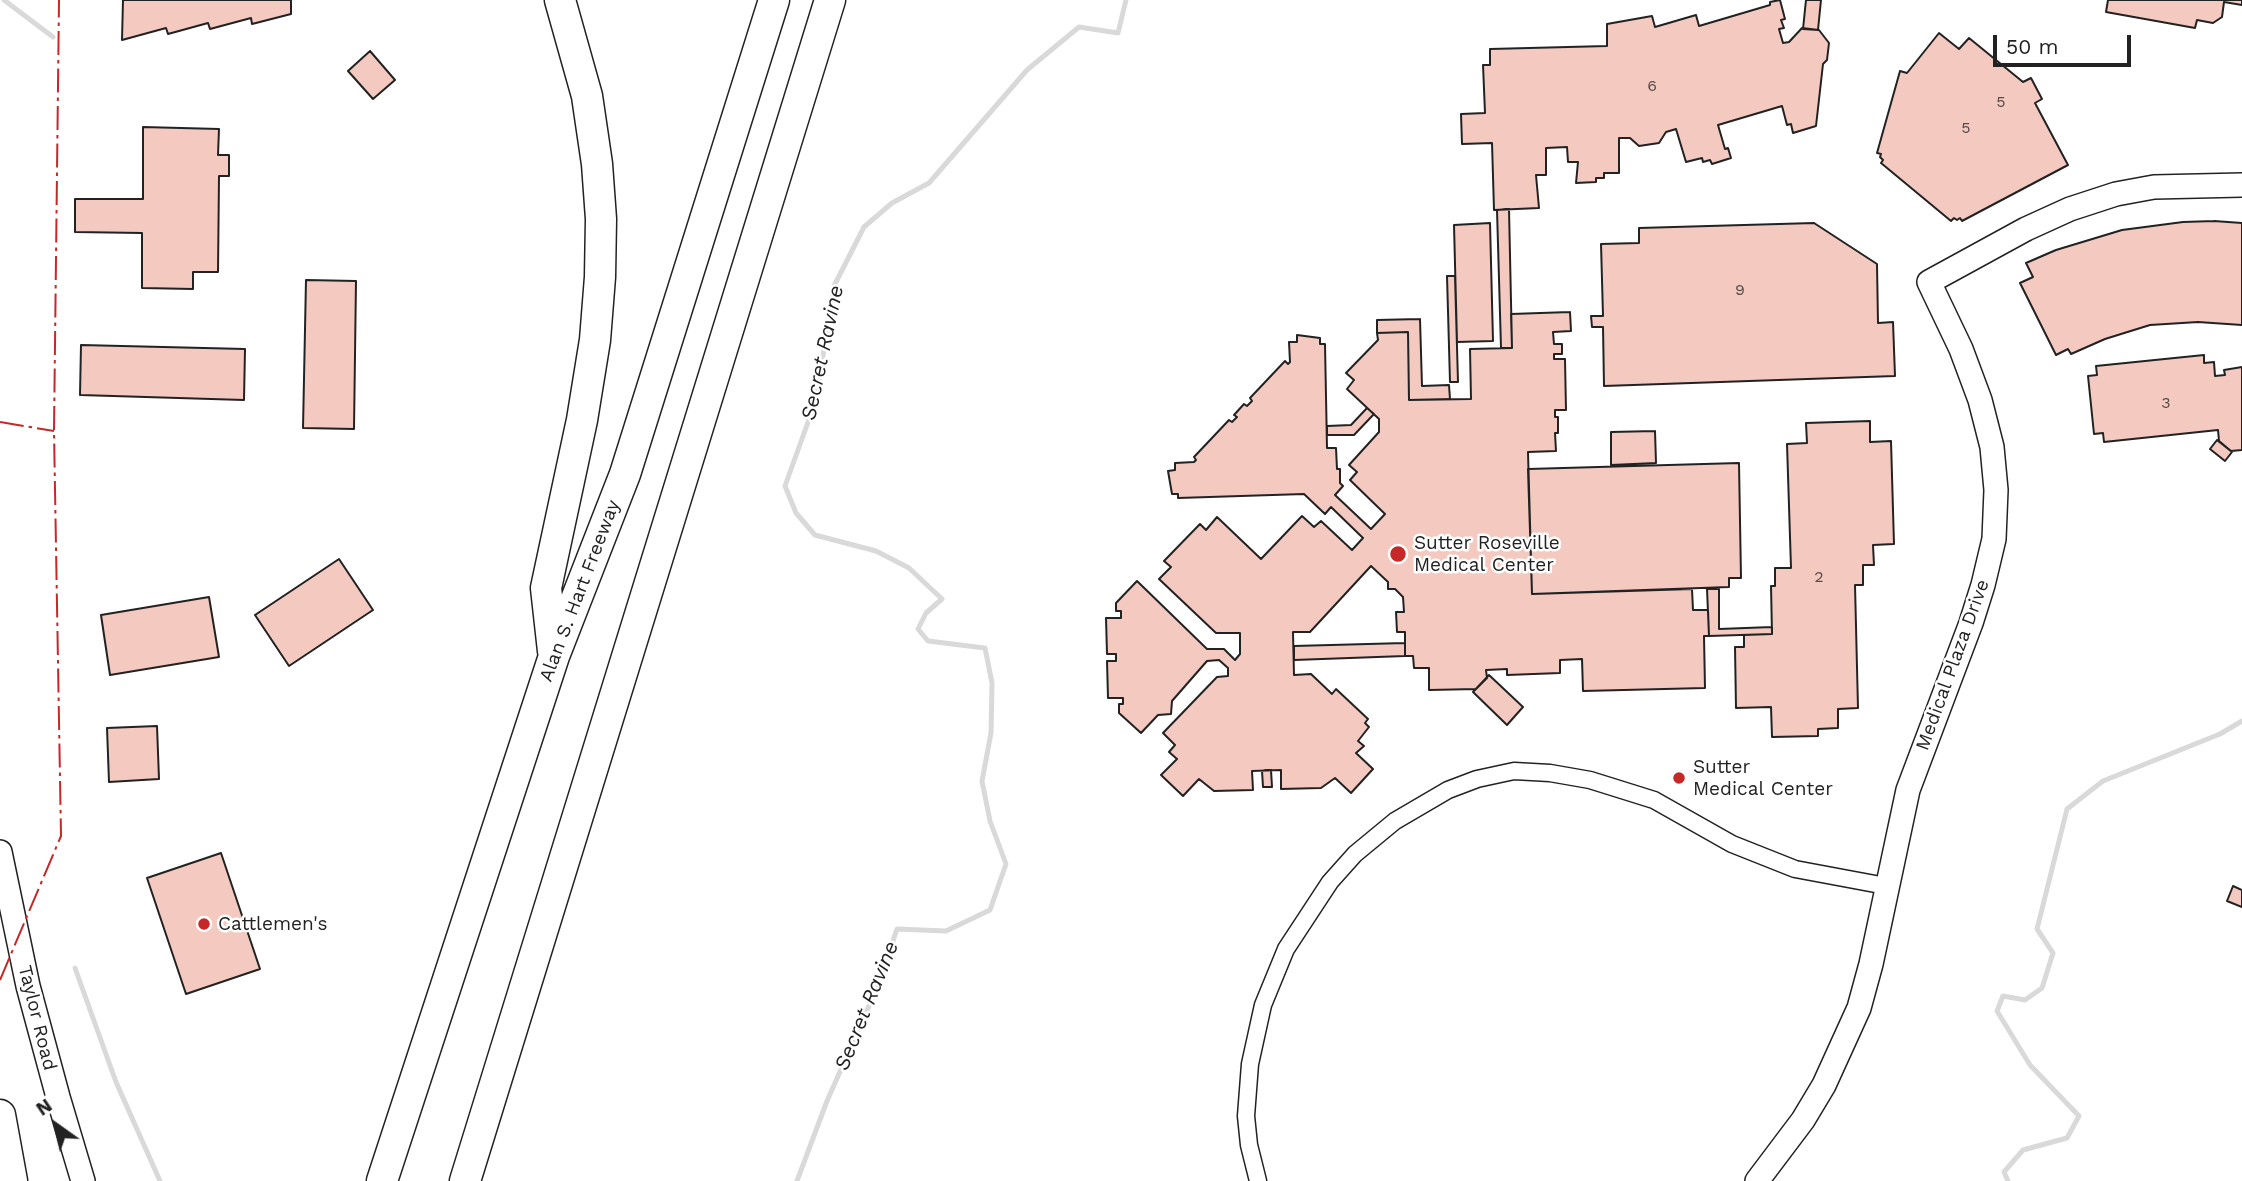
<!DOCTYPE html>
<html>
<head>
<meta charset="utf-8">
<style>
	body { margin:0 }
	#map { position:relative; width:2242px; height:1181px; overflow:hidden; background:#fff; font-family:"Work Sans",sans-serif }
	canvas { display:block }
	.north { position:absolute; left:21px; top:1090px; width:70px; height:70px; -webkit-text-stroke:5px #fff; paint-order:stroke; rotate:326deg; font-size:19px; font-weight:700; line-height:28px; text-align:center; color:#222 }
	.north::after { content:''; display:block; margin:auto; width:24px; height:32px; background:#222; clip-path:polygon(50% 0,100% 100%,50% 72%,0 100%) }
	.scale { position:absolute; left:1993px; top:35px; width:138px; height:32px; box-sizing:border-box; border:4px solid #222; border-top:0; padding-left:9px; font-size:21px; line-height:24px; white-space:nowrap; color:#222; -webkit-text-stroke:5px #fff; paint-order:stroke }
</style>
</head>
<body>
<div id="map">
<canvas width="2242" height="1181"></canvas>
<div class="north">N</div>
<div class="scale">50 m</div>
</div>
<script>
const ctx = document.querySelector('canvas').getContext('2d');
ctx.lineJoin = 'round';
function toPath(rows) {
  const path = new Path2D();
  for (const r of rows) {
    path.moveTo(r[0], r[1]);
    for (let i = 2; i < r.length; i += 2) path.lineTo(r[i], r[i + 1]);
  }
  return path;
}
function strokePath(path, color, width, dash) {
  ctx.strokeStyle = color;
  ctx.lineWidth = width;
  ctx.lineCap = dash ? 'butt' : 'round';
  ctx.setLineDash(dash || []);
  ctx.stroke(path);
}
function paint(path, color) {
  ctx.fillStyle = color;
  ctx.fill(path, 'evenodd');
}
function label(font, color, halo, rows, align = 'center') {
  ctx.font = font + ' "Work Sans",sans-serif';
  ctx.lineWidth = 5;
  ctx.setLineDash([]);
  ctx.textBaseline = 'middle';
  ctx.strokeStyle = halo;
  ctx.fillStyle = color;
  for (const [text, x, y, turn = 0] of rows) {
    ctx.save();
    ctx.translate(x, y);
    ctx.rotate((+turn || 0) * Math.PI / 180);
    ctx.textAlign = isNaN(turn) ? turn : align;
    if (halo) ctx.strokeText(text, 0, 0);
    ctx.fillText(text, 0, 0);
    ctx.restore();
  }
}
strokePath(toPath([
	[4,0,53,37],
	[75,968,116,1082,160,1181],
	[797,1181,827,1101,877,988,897,929,946,931,990,910,1006,864,990,821,982,781,991,733,992,683,985,648,928,641,918,629,926,613,942,599,909,568,876,551,815,535,796,513,785,486,816,400,834,286,864,227,892,203,929,183,1027,70,1079,27,1118,33,1126,0],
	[2008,1181,2004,1172,2023,1150,2067,1138,2079,1116,2030,1065,1997,1011,2003,996,2025,1000,2042,988,2053,953,2037,929,2067,809,2103,781,2220,734,2242,721]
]), '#d9d9d9', 5);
const building = toPath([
	[123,0,291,0,291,14,252,24,251,18,210,29,208,23,168,34,166,28,122,40,123,0],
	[1780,0,1785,19,1781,20,1784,28,1779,29,1783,43,1789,42,1802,28,1819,30,1829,43,1827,60,1823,64,1816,126,1793,133,1791,124,1787,125,1782,106,1718,125,1725,149,1728,148,1731,158,1712,164,1710,160,1703,162,1702,158,1686,162,1676,129,1666,132,1659,143,1639,146,1630,138,1619,138,1619,173,1604,173,1604,178,1596,178,1596,182,1576,183,1578,162,1568,162,1567,147,1546,148,1546,175,1536,175,1539,208,1494,210,1492,143,1462,144,1461,114,1485,113,1483,65,1490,65,1490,49,1607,46,1607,24,1652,16,1655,27,1696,15,1699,26,1770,5,1770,2,1780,0],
	[1806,0,1821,0,1818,30,1803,29,1806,0],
	[2108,0,2242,0,2242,5,2224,2,2222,17,2213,23,2197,20,2195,28,2106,12,2108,0],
	[1939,33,1959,49,1969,38,2023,82,2031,78,2042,99,2035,103,2068,165,1962,221,1960,218,1957,220,1954,218,1951,221,1881,163,1883,160,1880,157,1881,154,1877,153,1900,71,1907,73,1939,33],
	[370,51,395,80,373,99,348,71,370,51],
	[143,127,219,129,218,155,229,155,229,176,219,176,218,272,193,272,193,289,142,288,142,233,75,232,75,199,143,199,143,127],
	[1509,209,1512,348,1501,348,1497,210,1509,209],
	[2214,221,2242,223,2242,325,2198,322,2150,325,2105,339,2071,354,2068,349,2056,355,2020,283,2033,277,2026,263,2056,250,2122,230,2183,222,2214,221],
	[1490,223,1493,341,1457,342,1454,225,1490,223],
	[1814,223,1877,264,1878,323,1893,322,1895,376,1604,386,1603,327,1592,327,1591,316,1603,316,1601,244,1639,243,1639,228,1814,223],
	[1447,276,1455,276,1458,382,1450,382,1447,276],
	[306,280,356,281,354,429,303,428,306,280],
	[1570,312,1571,331,1553,332,1554,344,1562,344,1562,354,1554,354,1554,359,1565,359,1566,410,1555,410,1555,417,1558,417,1558,433,1555,433,1556,451,1528,452,1532,594,1692,589,1693,610,1708,610,1709,636,1704,636,1705,688,1583,691,1582,659,1560,660,1560,673,1507,675,1507,669,1486,670,1487,678,1476,689,1429,690,1429,668,1414,668,1413,656,1405,656,1405,632,1397,632,1396,612,1404,612,1403,597,1395,589,1388,589,1388,582,1371,566,1310,632,1293,632,1294,675,1311,674,1332,694,1336,689,1368,719,1365,723,1369,727,1358,741,1364,746,1356,753,1373,769,1351,793,1335,778,1321,788,1281,789,1281,770,1252,771,1253,790,1214,791,1199,779,1183,796,1161,775,1177,759,1169,752,1175,745,1163,733,1217,677,1228,676,1228,668,1219,660,1207,661,1172,701,1171,714,1158,715,1141,733,1119,713,1119,704,1123,704,1123,698,1108,698,1107,661,1116,661,1116,654,1107,654,1106,618,1121,618,1121,611,1116,611,1116,603,1137,581,1207,649,1224,649,1235,660,1240,654,1240,633,1216,633,1159,579,1171,567,1164,561,1200,524,1206,530,1217,517,1261,559,1302,516,1314,527,1321,521,1352,550,1363,538,1331,507,1325,514,1304,494,1178,498,1178,494,1172,494,1168,471,1175,470,1175,463,1194,462,1196,460,1194,457,1229,420,1232,422,1237,417,1234,415,1244,404,1247,406,1252,401,1250,398,1285,361,1288,364,1290,362,1289,342,1297,342,1297,335,1320,338,1320,344,1325,344,1327,448,1336,448,1337,469,1340,469,1340,483,1343,486,1335,495,1371,529,1385,514,1350,480,1357,472,1349,465,1379,432,1379,419,1347,389,1354,380,1346,373,1378,340,1377,333,1408,332,1409,400,1471,399,1470,349,1512,348,1511,314,1570,312],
	[1420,319,1422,386,1449,385,1450,399,1409,400,1408,332,1377,333,1377,320,1420,319],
	[81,345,245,349,244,400,80,395,81,345],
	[2204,355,2204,363,2214,362,2215,376,2225,375,2224,370,2242,367,2242,450,2231,451,2219,441,2218,430,2104,442,2103,433,2094,434,2088,376,2097,375,2096,366,2204,355],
	[1367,408,1374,414,1354,435,1327,435,1327,426,1351,425,1367,408],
	[1870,421,1870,442,1891,441,1894,544,1873,545,1874,565,1863,565,1863,585,1855,585,1858,708,1838,709,1838,728,1818,729,1818,736,1772,737,1771,707,1736,708,1735,647,1744,647,1744,635,1772,634,1771,586,1775,586,1775,568,1791,568,1787,444,1807,443,1806,423,1870,421],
	[1655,431,1656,463,1611,465,1611,432,1655,431],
	[2217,440,2232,452,2225,461,2210,449,2217,440],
	[1739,463,1741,578,1729,578,1729,587,1532,594,1528,469,1739,463],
	[339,559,373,610,289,666,255,615,339,559],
	[1707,589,1719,589,1719,629,1772,627,1772,634,1709,636,1707,589],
	[209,597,219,657,110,675,101,615,209,597],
	[1405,643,1405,656,1294,660,1294,646,1405,643],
	[1489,675,1523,707,1507,725,1473,692,1489,675],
	[157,726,159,779,109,782,107,728,157,726],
	[1267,770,1271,770,1272,787,1263,787,1262,771,1267,770],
	[221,853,260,969,186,994,147,878,221,853],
	[2233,886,2242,890,2242,907,2227,901,2233,886]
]);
paint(building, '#f3c9c0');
strokePath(building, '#222', 2);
const street = toPath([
	[1258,1181,1249,1145,1246,1116,1250,1064,1263,1005,1286,949,1330,882,1355,854,1395,821,1448,790,1477,779,1514,771,1550,773,1590,780,1654,800,1732,844,1795,869,1886,886]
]);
const secondary = toPath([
	[0,852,28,986,58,1097,83,1181],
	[1757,1181,1803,1120,1824,1085,1859,1008,1871,964,1908,790,1971,623,1983,585,1994,539,1996,490,1992,447,1980,400,1961,349,1929,282,2026,229,2070,209,2116,194,2154,187,2242,185]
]);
const highway = toPath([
	[553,651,546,588,582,420,595,340,600,277,601,219,597,164,587,96,560,0],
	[0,1115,12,1181],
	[382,1181,554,656,625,474,774,0],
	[465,1181,830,0]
]);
strokePath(street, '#222', 19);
strokePath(secondary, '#222', 26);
strokePath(highway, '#222', 33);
strokePath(street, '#fff', 16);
strokePath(secondary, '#fff', 23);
strokePath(highway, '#fff', 30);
strokePath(toPath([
	[0,422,54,431],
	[0,980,61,836,54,431,59,0]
]), '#c62828', 2, [24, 5, 3.5, 5]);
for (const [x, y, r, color] of [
	[1398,554,9,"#c62828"],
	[1679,778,7,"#c62828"],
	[204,924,7,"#c62828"]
]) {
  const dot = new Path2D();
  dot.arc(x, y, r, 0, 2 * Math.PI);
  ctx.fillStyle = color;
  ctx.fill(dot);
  strokePath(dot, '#fff', 2.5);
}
label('16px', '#564c4a', null, [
	["6",1652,86],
	["5",2001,102],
	["5",1966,128],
	["9",1740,290],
	["3",2166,403],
	["2",1819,577]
]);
label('19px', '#222', '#fff', [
	["Sutter Roseville",1414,543],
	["Medical Center",1414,565],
	["Sutter",1693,767],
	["Medical Center",1693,789],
	["Cattlemen's",218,924]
], 'left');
label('19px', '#222', '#fff', [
	["Alan S. Hart Freeway",580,591,-69],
	["Medical Plaza Drive",1953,665,-70],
	["Taylor Road",37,1018,76]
]);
label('italic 21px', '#222', '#fff', [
	["Secret Ravine",823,353,-78],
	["Secret Ravine",867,1006,-68]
]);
</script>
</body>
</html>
